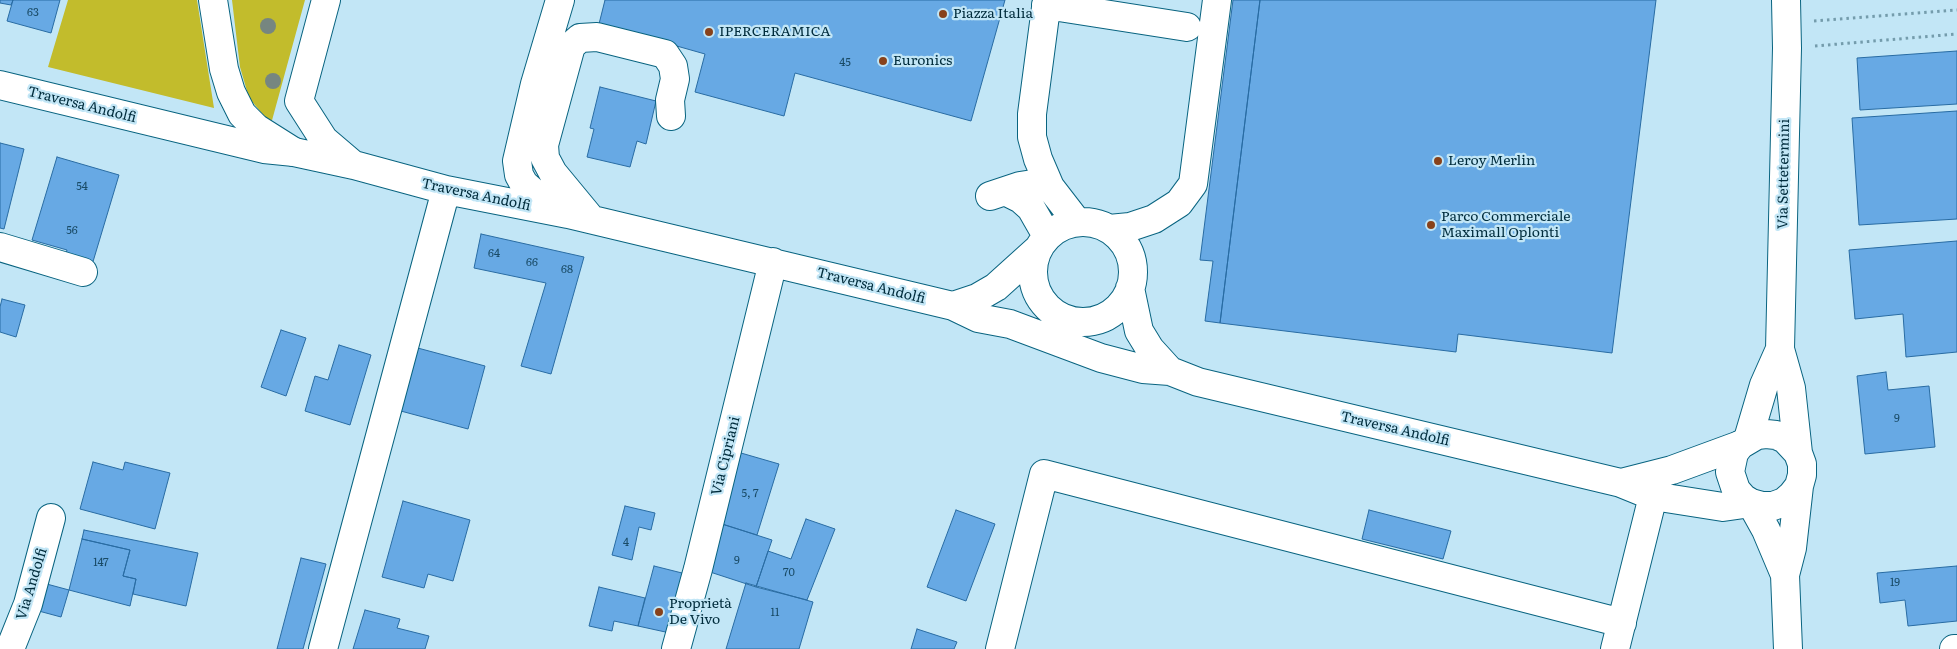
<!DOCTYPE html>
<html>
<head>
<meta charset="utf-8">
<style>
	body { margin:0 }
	canvas { display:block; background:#c2e6f6 }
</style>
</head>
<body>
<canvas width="1957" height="649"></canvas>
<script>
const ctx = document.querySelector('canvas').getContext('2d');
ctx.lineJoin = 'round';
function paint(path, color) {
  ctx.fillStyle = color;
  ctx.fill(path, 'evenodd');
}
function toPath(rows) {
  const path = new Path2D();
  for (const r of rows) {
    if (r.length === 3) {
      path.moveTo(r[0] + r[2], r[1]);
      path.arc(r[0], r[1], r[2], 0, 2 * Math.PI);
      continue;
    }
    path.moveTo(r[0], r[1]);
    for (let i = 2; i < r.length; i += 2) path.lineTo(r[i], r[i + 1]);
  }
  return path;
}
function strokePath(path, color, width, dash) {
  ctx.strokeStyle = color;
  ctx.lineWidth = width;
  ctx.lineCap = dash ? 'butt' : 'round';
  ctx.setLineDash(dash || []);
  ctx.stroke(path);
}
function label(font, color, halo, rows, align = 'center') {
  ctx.font = font + ' Literata,serif';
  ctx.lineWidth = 4.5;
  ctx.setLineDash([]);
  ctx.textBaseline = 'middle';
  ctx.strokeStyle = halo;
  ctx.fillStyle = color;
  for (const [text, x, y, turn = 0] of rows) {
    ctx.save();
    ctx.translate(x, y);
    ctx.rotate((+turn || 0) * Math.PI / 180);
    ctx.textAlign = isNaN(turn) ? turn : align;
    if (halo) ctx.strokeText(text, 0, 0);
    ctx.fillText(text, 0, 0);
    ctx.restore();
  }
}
paint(toPath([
	[68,0,197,0,214,108,48,67],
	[232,0,305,0,271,124,249,98,240,67]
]), '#c2bc2c');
const building = toPath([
	[0,0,13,0,11,5,0,3,0,0],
	[13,0,60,0,51,33,7,21,13,0],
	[605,0,1005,0,971,121,795,73,784,116,695,92,705,54,599,24,605,0],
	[1233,0,1260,0,1220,323,1205,321,1213,261,1200,260,1233,0],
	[1260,0,1656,0,1612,353,1458,334,1456,352,1220,323,1260,0],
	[1957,51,1957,104,1860,110,1857,58,1957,51],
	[600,87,656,101,646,144,637,141,630,167,587,157,594,129,590,128,600,87],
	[1957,111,1957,219,1859,225,1852,118,1957,111],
	[0,143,24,149,4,229,0,228,0,143],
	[57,157,119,175,92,265,65,258,67,250,32,240,57,157],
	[481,234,584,257,551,374,521,366,546,283,474,268,481,234],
	[1957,241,1957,352,1906,357,1903,314,1855,319,1849,250,1957,241],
	[2,299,25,305,16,337,0,332,0,307,2,299],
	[281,330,306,338,286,396,261,387,281,330],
	[339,345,371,355,350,425,305,411,315,376,328,380,339,345],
	[414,347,485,366,468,429,397,410,414,347],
	[1886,372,1888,390,1929,386,1935,447,1865,454,1857,376,1886,372],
	[741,453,779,464,757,535,722,524,741,453],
	[93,462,123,470,125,462,170,473,155,529,80,509,93,462],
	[403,501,470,520,453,581,428,574,424,588,382,577,403,501],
	[625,506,655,513,651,530,639,527,632,560,612,555,625,506],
	[956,510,995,524,966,601,927,587,956,510],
	[1369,510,1451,531,1443,559,1362,539,1369,510],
	[806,519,835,529,807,600,756,587,768,551,791,559,806,519],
	[722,524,772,540,756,587,707,571,722,524],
	[84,530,198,553,186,606,133,594,136,579,123,576,130,550,82,539,84,530],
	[82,539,130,550,123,576,136,579,130,606,69,590,82,539],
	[301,558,326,564,303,649,277,649,301,558],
	[654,566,686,574,670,633,638,626,654,566],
	[1957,566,1957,621,1908,626,1905,600,1880,603,1877,573,1957,566],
	[43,583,69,590,61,617,35,610,43,583],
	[746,583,813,602,799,649,726,649,746,583],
	[599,587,645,598,638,626,614,621,612,631,589,626,599,587],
	[365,610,400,619,397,628,429,636,425,649,353,649,365,610],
	[917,629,957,642,954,649,911,649,917,629]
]);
paint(building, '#67a9e4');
strokePath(building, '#296ca3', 1);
const minor = toPath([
	[326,0,299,101,324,140,351,163],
	[1047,0,1032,114,1032,137,1038,159,1050,187,1077,222],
	[1046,5,1187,27],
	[0,85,264,149,294,152,354,165,446,190,568,214,953,306,978,318,1010,324,1101,358,1143,369,1170,371,1198,382,1621,483,1653,496,1723,507,1751,503],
	[1007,192,1021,199,1031,208,1047,236],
	[990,196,1020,186,1033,184,1050,187],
	[555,207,542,200,524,184,519,175,517,161,535,84,560,0],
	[591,219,553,173,545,158,544,145,571,46,580,38,597,37,665,54,673,66,675,79,670,100,671,116],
	[1083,272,50],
	[1109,229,1130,227,1154,219,1179,203,1193,184,1217,0],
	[0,247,83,272],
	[1130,288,1139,331,1150,349,1170,371],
	[953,306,977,298,996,287,1037,250],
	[1621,483,1672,470,1740,445],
	[10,649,28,604,51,518],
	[323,649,446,190],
	[676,649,698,569,773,262],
	[1000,649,1044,474,1622,623],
	[1615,649,1653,496],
	[1954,649,1957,649]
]);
const major = toPath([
	[1786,0,1787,48,1780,349,1791,388,1798,453],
	[1748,439,1764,385,1780,349],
	[1751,503,1762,506,1773,506,1784,502,1792,495,1799,486,1802,475,1802,464,1798,453,1785,439,1776,435,1766,434,1757,435,1740,445,1734,453,1730,472,1736,490,1743,498,1751,503,1766,530,1785,575],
	[1788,649,1785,575,1792,548,1799,486]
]);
const highway = toPath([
	[213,0,224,69,231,92,242,114,256,128,294,152]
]);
strokePath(minor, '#096480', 30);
strokePath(major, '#096480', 30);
strokePath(highway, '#096480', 30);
strokePath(toPath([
	[1814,21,1957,10],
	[1815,46,1957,34]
]), '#749cac', 3, [2.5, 4]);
strokePath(minor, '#fff', 28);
strokePath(major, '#fff', 28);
strokePath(highway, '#fff', 28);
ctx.fillStyle = '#768680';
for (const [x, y] of [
	[268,26],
	[273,81]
]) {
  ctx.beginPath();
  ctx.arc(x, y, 8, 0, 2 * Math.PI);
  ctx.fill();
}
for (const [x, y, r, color] of [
	[943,14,5,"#88421b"],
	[709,32,5,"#88421b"],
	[883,61,5,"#88421b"],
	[1438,161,5,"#88421b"],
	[1431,225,5,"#88421b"],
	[659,612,5,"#88421b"]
]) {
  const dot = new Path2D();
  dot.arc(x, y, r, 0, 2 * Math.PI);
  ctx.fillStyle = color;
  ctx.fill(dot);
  strokePath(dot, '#c2e6f6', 2);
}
label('11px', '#1a4b66', null, [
	["63",33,13],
	["45",845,63],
	["54",82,187],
	["56",72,231],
	["64",494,254],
	["66",532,263],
	["68",567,270],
	["9",1897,419],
	["5, 7",750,494],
	["4",626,543],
	["9",737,561],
	["147",101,563],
	["70",789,573],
	["19",1895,583],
	["11",775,613]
]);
label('14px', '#002c3c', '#c2e6f6', [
	["Piazza Italia",953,14],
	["IPERCERAMICA",719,32],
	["Euronics",893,61],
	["Leroy Merlin",1448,161],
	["Parco Commerciale",1441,217],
	["Maximall Oplonti",1441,233],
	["Proprietà",669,604],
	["De Vivo",669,620]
], 'left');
label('14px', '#002c3c', '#c2e6f6', [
	["Traversa Andolfi",82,105,14],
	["Via Settetermini",1784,174,-89],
	["Traversa Andolfi",476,195,12],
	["Traversa Andolfi",871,286,14],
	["Traversa Andolfi",1395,429,13],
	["Via Cipriani",726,456,-76],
	["Via Andolfi",32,584,-73]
]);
</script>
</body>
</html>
